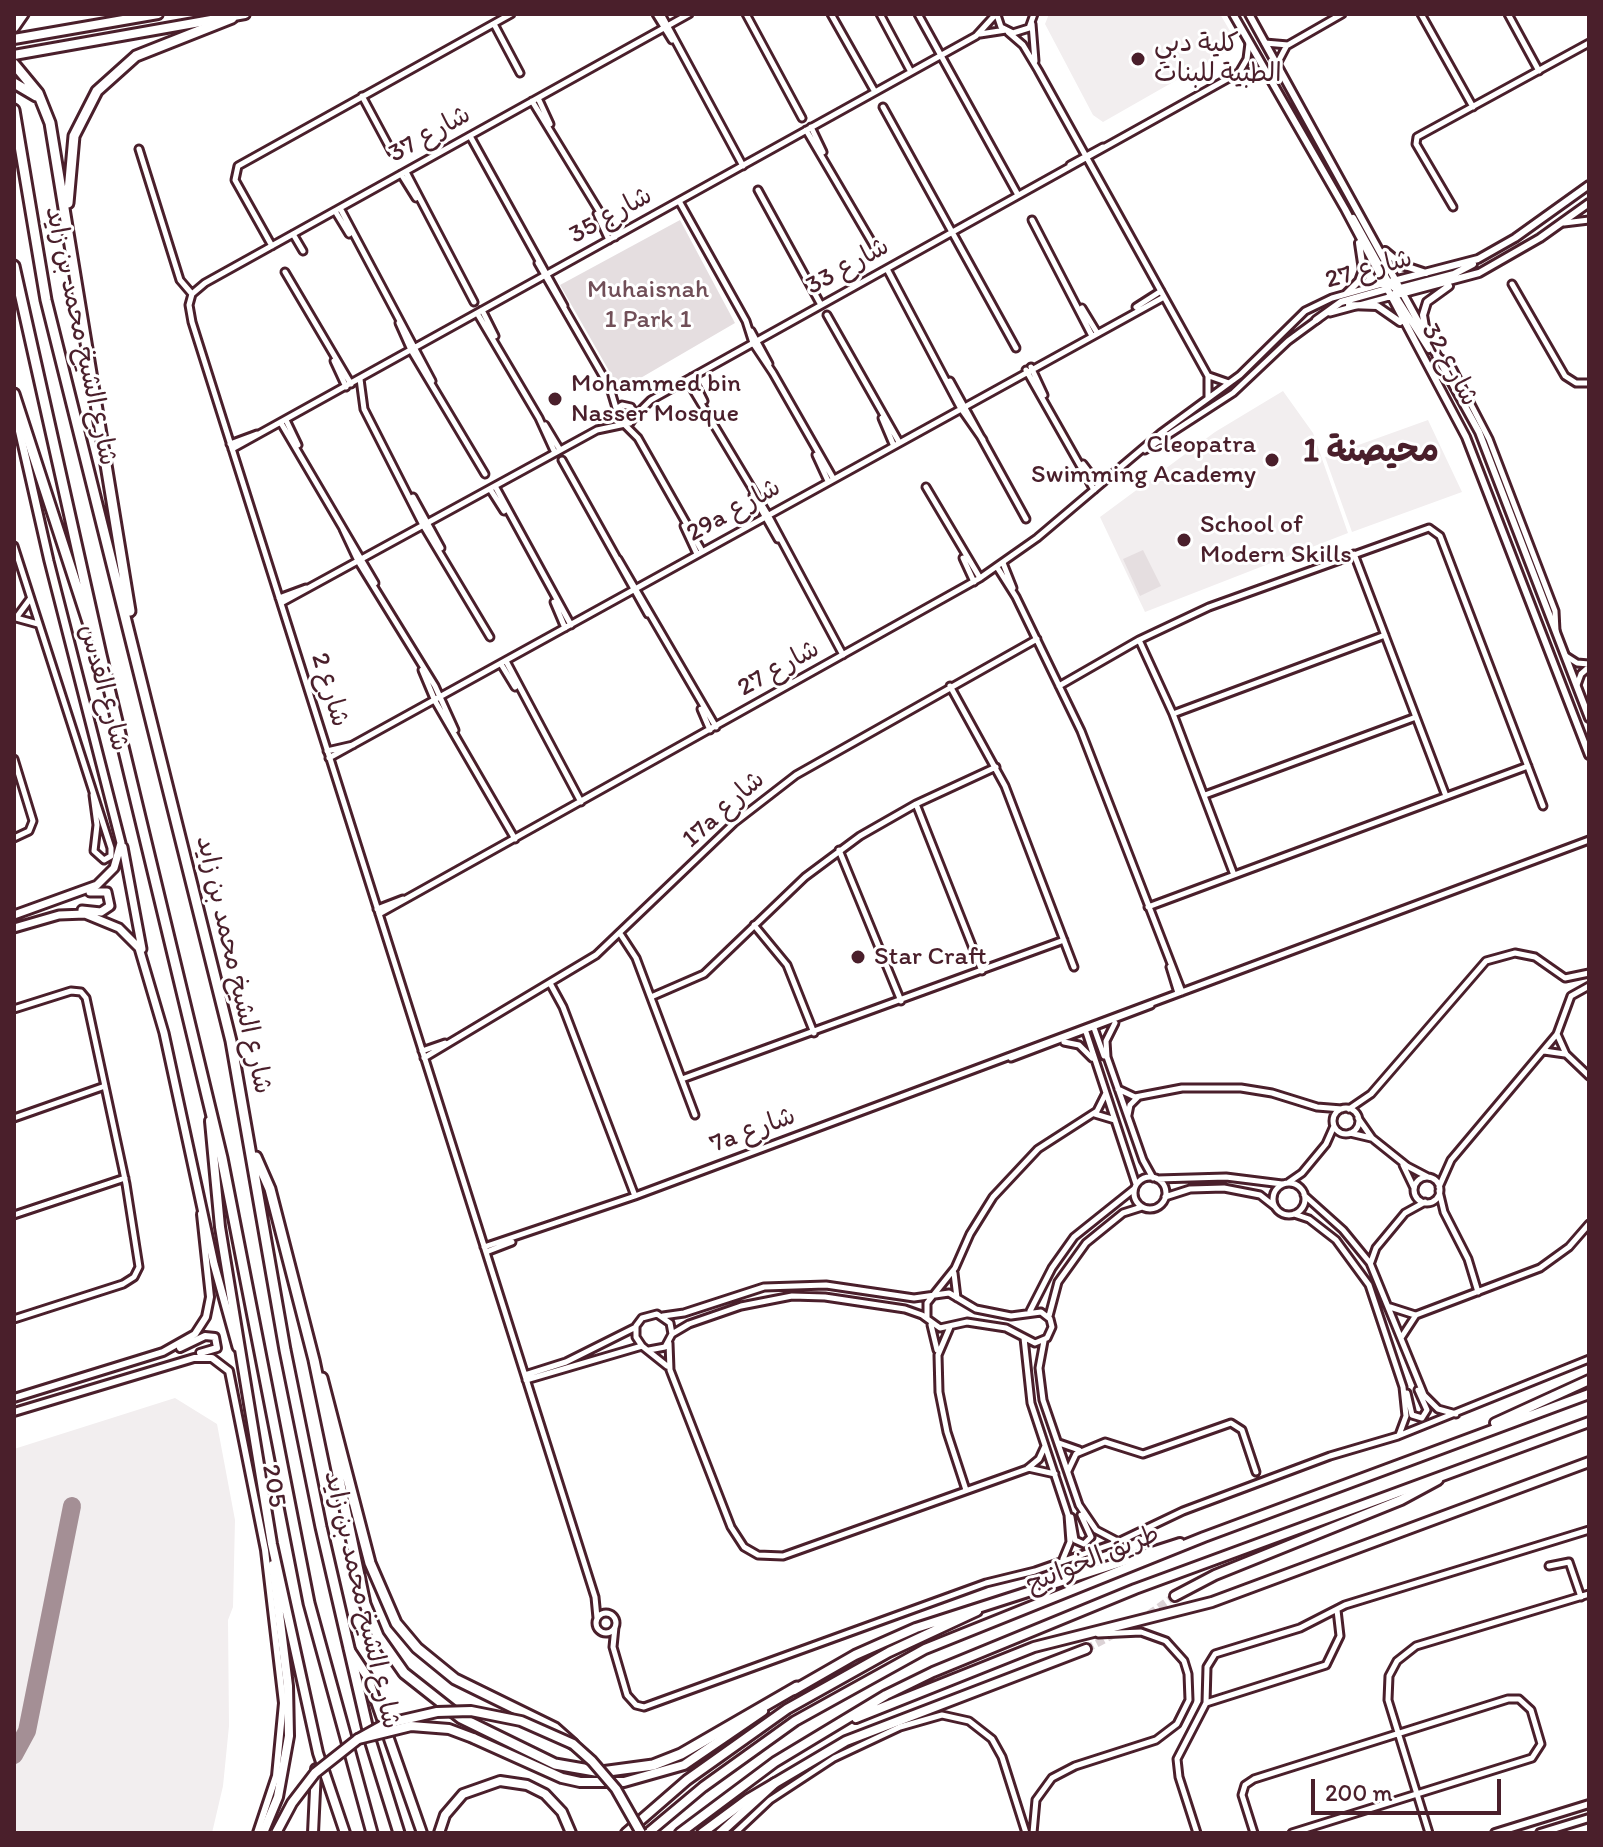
<!DOCTYPE html>
<html>
<head>
<meta charset="utf-8">
<style>
	body { margin:0 }
	#map { position:relative; width:1603px; height:1847px; overflow:hidden; background:#fff; font-family:Itim,sans-serif }
	canvas { display:block }
	.frame { position:absolute; inset:0; border:16px solid #4a1f2b; pointer-events:none }
	.scale { position:absolute; left:1311px; top:1779px; width:190px; height:36px; box-sizing:border-box; border:4px solid #4a1f2b; border-top:0; padding-left:10px; font-size:24px; line-height:28px; white-space:nowrap; color:#4a1f2b; -webkit-text-stroke:6px #fff; paint-order:stroke }
</style>
</head>
<body>
<div id="map">
<canvas width="1603" height="1847"></canvas>
<div class="frame"></div>
<div class="scale">200 m</div>
</div>
<script>
const ctx = document.querySelector('canvas').getContext('2d');
ctx.lineJoin = 'round';
function paint(path, color) {
  ctx.fillStyle = color;
  ctx.fill(path, 'evenodd');
}
function toPath(rows) {
  const path = new Path2D();
  for (const r of rows) {
    if (r.length === 3) {
      path.moveTo(r[0] + r[2], r[1]);
      path.arc(r[0], r[1], r[2], 0, 2 * Math.PI);
      continue;
    }
    path.moveTo(r[0], r[1]);
    for (let i = 2; i < r.length; i += 2) path.lineTo(r[i], r[i + 1]);
  }
  return path;
}
function strokePath(path, color, width, dash) {
  ctx.strokeStyle = color;
  ctx.lineWidth = width;
  ctx.lineCap = dash ? 'butt' : 'round';
  ctx.setLineDash(dash || []);
  ctx.stroke(path);
}
function label(font, color, halo, rows, align = 'center') {
  ctx.font = font + ' Itim,"Playpen Sans Arabic",sans-serif';
  ctx.lineWidth = 6;
  ctx.setLineDash([]);
  ctx.textBaseline = 'middle';
  ctx.strokeStyle = halo;
  ctx.fillStyle = color;
  for (const [text, x, y, turn = 0] of rows) {
    ctx.save();
    ctx.translate(x, y);
    ctx.rotate((+turn || 0) * Math.PI / 180);
    ctx.textAlign = isNaN(turn) ? turn : align;
    if (halo) ctx.strokeText(text, 0, 0);
    ctx.fillText(text, 0, 0);
    ctx.restore();
  }
}
paint(toPath([
	[1049,14,1220,14,1233,36,1231,49,1103,122,1093,115,1045,24],
	[1283,391,1313,433,1348,533,1145,612,1100,517,1215,432],
	[1428,420,1462,492,1352,532,1325,457],
	[175,1398,217,1424,235,1520,233,1607,228,1620,229,1726,223,1786,212,1833,14,1833,14,1449]
]), '#f2eeef');
paint(toPath([
	[680,220,735,323,620,390,560,285],
	[1143,550,1161,586,1140,596,1123,559]
]), '#e5dee0');
strokePath(toPath([
	[14,1755,27,1731,72,1506]
]), '#a48f95', 18);
strokePath(toPath([
	[1086,1649,1141,1620,1175,1596]
]), '#dbd2d5', 8, [8, 4]);
const minor = toPath([
	[656,14,672,40],
	[661,14,743,166],
	[746,14,802,118],
	[831,14,875,92],
	[880,14,911,72],
	[918,14,1018,195],
	[1421,14,1473,107],
	[1508,14,1539,71],
	[997,15,1001,27,1013,33,1029,28,1034,14],
	[494,24,520,73],
	[1032,24,1035,61],
	[1008,32,1023,45,1038,70,1208,376,1208,398],
	[980,34,1006,30],
	[1265,43,1288,45,1342,14],
	[1277,64,1287,45],
	[1240,71,1247,59,1249,43],
	[362,96,392,152],
	[538,98,550,124],
	[532,101,615,237],
	[883,107,1016,348],
	[811,127,823,152],
	[806,130,877,251],
	[470,136,564,306],
	[139,149,180,280,192,294],
	[1070,165,1103,147],
	[406,172,474,302],
	[401,174,416,198],
	[758,190,821,305],
	[679,201,746,321,753,343,773,373],
	[1453,207,1416,144,1417,137,1589,43],
	[340,208,432,381],
	[335,211,349,234],
	[597,214,609,240],
	[1032,220,1091,334],
	[1564,223,1589,220],
	[293,234,303,251],
	[272,246,235,180,238,166,511,14],
	[538,263,610,388,616,408],
	[887,269,960,407,983,440],
	[285,272,351,384],
	[1512,284,1565,376,1576,383,1589,383],
	[192,294,189,305,192,322,595,1597,597,1618],
	[192,294,205,283,689,14],
	[1136,307,1161,291],
	[1082,308,1096,331],
	[482,310,495,336],
	[477,313,539,418,555,453],
	[1330,313,1389,297],
	[827,315,899,442],
	[399,323,411,350,485,474],
	[751,331,769,364],
	[1436,356,1450,364,1489,439,1555,611,1556,631],
	[334,361,346,387],
	[1031,367,1044,395],
	[1026,370,1094,490],
	[773,373,833,478],
	[1209,376,1229,383],
	[692,377,704,401],
	[360,379,364,409,423,525,490,637],
	[687,380,768,515,843,655],
	[950,381,1026,519],
	[635,416,651,400,1238,73,1267,72],
	[882,418,893,444],
	[286,420,298,445],
	[281,423,375,583],
	[545,425,560,450],
	[625,425,638,438,702,551],
	[230,444,257,434],
	[232,449,976,36,996,14],
	[1145,450,1233,393,1288,341,1318,319],
	[816,455,828,481],
	[562,460,648,614],
	[1083,464,1099,485],
	[495,486,571,625],
	[926,487,980,578],
	[490,489,504,511],
	[753,495,778,539],
	[413,497,441,548],
	[684,526,697,554],
	[343,529,358,561,435,686,455,730],
	[14,546,111,848,111,856,104,860,94,851,97,825,93,795],
	[1354,554,1446,796],
	[963,558,974,582],
	[618,559,716,727],
	[1003,563,1013,588],
	[997,567,1016,597,1081,731,1182,992],
	[279,598,306,588],
	[30,599,16,618,38,624],
	[554,602,565,628],
	[281,603,597,430,630,423,635,416,631,407,622,405,616,409,615,418,619,423],
	[1139,640,1173,714,1234,875],
	[1566,656,1577,663,1589,664],
	[506,661,581,802],
	[501,664,515,687],
	[422,670,435,701,515,839],
	[1577,685,1581,674,1589,667],
	[950,686,1005,786,1074,967],
	[1059,686,1139,640,1209,607,1429,528,1440,536,1543,806],
	[701,709,710,730],
	[1173,714,1385,635],
	[327,751,353,745],
	[329,758,1164,297],
	[14,759,33,821,29,831,14,838],
	[1205,795,1416,717],
	[916,804,982,971],
	[839,850,901,1001],
	[1148,907,1528,766],
	[377,909,403,899],
	[379,914,980,578,1037,538,1161,433,1240,375,1305,311,1332,298,1382,284],
	[754,925,787,965,814,1033],
	[621,935,636,958,695,1115],
	[1170,967,1178,993],
	[551,985,563,1007,635,1196],
	[651,997,704,974,805,877,860,836,916,804,996,767],
	[14,1009,71,991,81,992,86,998,126,1184,139,1267,134,1277,123,1284,14,1319],
	[1115,1023,1106,1041,1107,1057,1143,1160,1153,1178],
	[1094,1028,1104,1056],
	[1086,1032,1136,1184],
	[1557,1034,1566,1054,1589,1076],
	[1064,1042,1079,1045,1092,1058],
	[422,1051,445,1043],
	[1544,1051,1565,1054],
	[424,1058,596,955,734,823,796,775,1037,639],
	[1011,1058,1151,1005],
	[682,1079,1064,940],
	[1118,1089,1135,1097,1182,1088,1241,1088,1272,1093,1317,1107,1342,1109],
	[1346,1121,13],
	[1349,1109,1371,1094,1486,961,1515,953,1535,957,1565,978,1589,973],
	[1095,1114,1115,1120],
	[1128,1115,1130,1105,1138,1097],
	[14,1118,105,1086],
	[1358,1118,1372,1138,1407,1166,1428,1177],
	[1350,1133,1371,1138],
	[1403,1165,1414,1188],
	[1150,1193,16],
	[1427,1190,13],
	[1157,1179,1226,1177,1282,1184],
	[1289,1182,1302,1173,1326,1144,1334,1126],
	[1289,1199,16],
	[1439,1187,1451,1160,1557,1034,1571,996,1589,986],
	[1439,1191,1444,1212,1468,1259,1478,1292],
	[1304,1195,1343,1230,1370,1263,1424,1395,1438,1409,1456,1414],
	[1165,1197,1190,1189,1224,1188,1260,1195,1274,1206],
	[1294,1214,1309,1219,1336,1240,1369,1285,1403,1387,1406,1416,1399,1435],
	[14,1215,125,1178],
	[484,1247,635,1196,1589,840],
	[486,1252,512,1242],
	[1371,1262,1376,1248,1405,1213,1425,1202],
	[954,1273,957,1298],
	[1390,1307,1415,1315],
	[1030,1311,1052,1268,1074,1237,1134,1189],
	[663,1316,684,1313,764,1287,826,1285,914,1298,949,1293,976,1309,1011,1316,1041,1312,1050,1319,1052,1327,1047,1338,1035,1343,1006,1328,967,1322,940,1328,922,1315,905,1309,825,1297,792,1296,741,1306,689,1324,672,1334],
	[1049,1316,1058,1282,1086,1243,1123,1213,1142,1207],
	[927,1318,927,1303,955,1268,970,1234,993,1197,1038,1149,1097,1111,1106,1093],
	[931,1325,937,1350],
	[950,1327,938,1355,939,1392,947,1432,966,1490],
	[1024,1338,1031,1403,1068,1515,1070,1542,1063,1559],
	[1401,1338,1416,1315,1540,1268,1569,1247,1589,1224],
	[1044,1341,1039,1368,1043,1400,1079,1505,1096,1530,1117,1541],
	[669,1343,670,1370,731,1527,744,1547,758,1555,783,1556,1027,1469,1039,1459,1045,1446],
	[649,1350,665,1347,672,1334,670,1323,657,1314,642,1318,636,1326,636,1337,642,1346,667,1366],
	[525,1375,566,1362,636,1327],
	[526,1380,642,1346],
	[1407,1393,1412,1415,1422,1418,1427,1410,1418,1390],
	[1059,1443,1079,1450],
	[1028,1468,1055,1474],
	[1068,1471,1076,1454,1105,1442,1143,1454,1231,1423,1242,1430,1256,1472],
	[1071,1517,1075,1540,1084,1544,1091,1537,1081,1515],
	[1549,1566,1569,1562,1581,1597],
	[606,1623,10],
	[615,1627,613,1647,627,1695,636,1705,644,1707,986,1583,1035,1571,1118,1542,1183,1511,1330,1456,1398,1436,1589,1359],
	[1206,1703,1326,1665,1340,1636,1337,1610],
	[735,1833,770,1800,834,1758,900,1727,942,1715,969,1721,992,1739,1002,1757,1026,1833],
	[1033,1833,1036,1800,1052,1778,1075,1766,1156,1740,1177,1724,1189,1700,1188,1674,1184,1661,1166,1641,1141,1632,1098,1634],
	[1197,1833,1179,1777,1177,1759,1206,1703,1207,1667,1215,1654,1300,1628,1345,1605,1589,1530],
	[1254,1833,1242,1795,1245,1785,1254,1779,1508,1699,1519,1699,1531,1710,1541,1744,1532,1758,1292,1833],
	[1429,1833,1388,1700,1389,1676,1397,1661,1416,1646,1589,1594]
]);
const tertiary = toPath([
	[1233,14,1345,209,1466,437,1589,755],
	[1249,14,1479,432,1589,718],
	[1353,218,1389,283,1399,292],
	[1385,251,1402,265,1426,273],
	[1382,284,1478,259,1515,238,1589,185],
	[1397,289,1454,274,1473,264],
	[1347,293,1359,281,1363,270,1359,243],
	[1394,294,1429,349],
	[1389,297,1479,273,1540,238,1589,203],
	[1349,305,1377,306,1400,322],
	[1316,320,1341,302,1387,289],
	[1426,333,1423,315,1427,302,1449,286],
	[180,1348,205,1336,215,1337,217,1348,200,1353],
	[14,1398,163,1352,195,1334,206,1317,210,1297,201,1214],
	[14,1412,194,1358,212,1358,229,1371,265,1550,283,1703,276,1776,257,1833],
	[1495,1833,1589,1804],
	[1540,1833,1589,1818]
]);
const secondary = toPath([
	[14,407,49,561,121,843,114,868,97,885,14,915],
	[123,847,142,949],
	[82,910,101,912,110,906,107,892,90,892],
	[14,928,59,915,85,914,119,928,139,948,164,1033,214,1264,237,1347]
]);
const primary = toPath([
	[14,39,158,14],
	[14,55,245,14],
	[1175,1596,1215,1575,1401,1500,1438,1480],
	[794,1690,855,1655,916,1628,1180,1543],
	[473,1738,562,1778,580,1782,624,1782,684,1765,763,1711],
	[626,1833,687,1780,787,1709,889,1652,977,1611],
	[702,1833,748,1799,846,1741,1086,1649]
]);
const trunk = toPath([
	[210,1121,220,1227,272,1544,318,1753,345,1833],
	[1495,1423,1589,1380],
	[349,1649,367,1676,422,1833],
	[856,1718,1034,1647,1212,1602,1589,1462],
	[263,1833,278,1797,289,1736,288,1686,273,1565],
	[313,1833,316,1769],
	[439,1833,445,1815,463,1794,500,1781,527,1785,545,1794,562,1812,571,1833],
	[648,1833,703,1787,795,1721,925,1649,1204,1537,1589,1394],
	[680,1833,775,1762,886,1695,933,1672,1135,1589,1589,1422],
	[720,1833,775,1783]
]);
const motorway = toPath([
	[14,27,23,14],
	[14,64,38,93,50,123,130,611],
	[14,83,36,96],
	[14,110,46,300,231,1041,285,1350,321,1527,371,1743,399,1833],
	[68,203,74,136,97,91,136,56,232,18],
	[14,266,101,655,222,1158,309,1603,372,1833],
	[14,394,89,625],
	[256,1157,270,1189,314,1360,365,1604,378,1636,404,1673,461,1718,555,1764,601,1772,653,1765,681,1754,797,1687],
	[322,1378,370,1563,396,1623,417,1648,455,1679,555,1728,573,1744]
]);
strokePath(minor, '#4a1f2b', 11);
strokePath(tertiary, '#4a1f2b', 12);
strokePath(secondary, '#4a1f2b', 13);
strokePath(primary, '#4a1f2b', 14);
strokePath(trunk, '#4a1f2b', 14);
strokePath(motorway, '#4a1f2b', 15);
strokePath(minor, '#fff', 5);
strokePath(tertiary, '#fff', 6);
strokePath(secondary, '#fff', 7);
strokePath(primary, '#fff', 8);
strokePath(trunk, '#fff', 8);
strokePath(motorway, '#fff', 9);
const primaryBridge = toPath([
	[276,1833,292,1803,315,1773,358,1739,411,1726,449,1729,473,1738]
]);
const trunkBridge = toPath([
	[358,1739,385,1724,437,1712,471,1711,521,1721,573,1744,592,1761,616,1789,641,1833]
]);
strokePath(primaryBridge, '#4a1f2b', 14, []);
strokePath(trunkBridge, '#4a1f2b', 14, []);
strokePath(primaryBridge, '#fff', 8);
strokePath(trunkBridge, '#fff', 8);
for (const [x, y, r, color] of [
	[1138,59,8,"#4a1f2b"],
	[555,399,8,"#4a1f2b"],
	[1272,460,8,"#4a1f2b"],
	[1184,540,8,"#4a1f2b"],
	[858,957,8,"#4a1f2b"]
]) {
  const dot = new Path2D();
  dot.arc(x, y, r, 0, 2 * Math.PI);
  ctx.fillStyle = color;
  ctx.fill(dot);
  strokePath(dot, '#fff', 3);
}
label('26px', '#4a1f2b', '#fff', [
	["كلية دبي",1154,44],
	["الطبية للبنات",1154,74],
	["Mohammed bin",571,384],
	["Nasser Mosque",571,414],
	["Cleopatra",1256,445,"right"],
	["Swimming Academy",1256,475,"right"],
	["School of",1200,525],
	["Modern Skills",1200,555],
	["Star Craft",874,957]
], 'left');
label('26px', '#4a1f2b', '#fff', [
	["شارع 37",430,135,-29],
	["شارع 35",611,216,-29],
	["شارع 33",848,267,-29],
	["شارع 27",1369,270,-15],
	["شارع الشيخ محمد بن زايد",80,336,78],
	["شارع 32",1449,365,61],
	["29a شارع",734,511,-29],
	["شارع 27",779,669,-29],
	["شارع القدس",103,688,75],
	["شارع 2",329,690,73],
	["17a شارع",724,810,-42],
	["شارع الشيخ محمد بن زايد",233,965,77],
	["7a شارع",753,1131,-20],
	["205",273,1486,80],
	["طريق الخوانيج",1093,1560,-22],
	["شارع الشيخ محمد بن زايد",361,1600,77]
]);
label('26px', '#714f58', '#fff', [
	["Muhaisnah",648,290],
	["1 Park 1",648,320]
]);
label('bold 34px', '#4a1f2b', '#fff', [
	["محيصنة 1",1371,452]
]);
</script>
</body>
</html>
